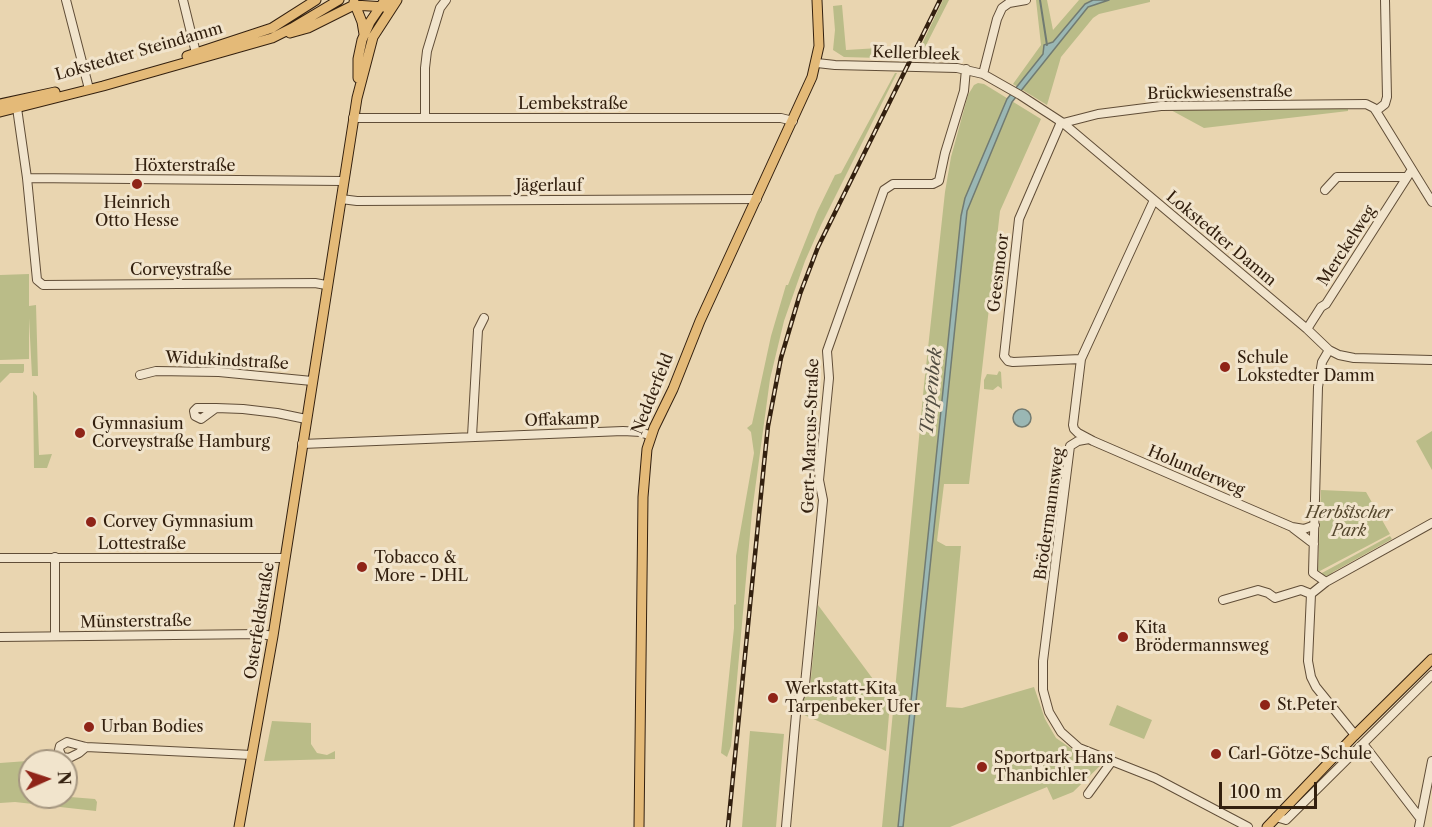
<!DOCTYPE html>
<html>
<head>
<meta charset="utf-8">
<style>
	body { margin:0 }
	#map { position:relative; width:1432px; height:827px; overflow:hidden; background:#e9d5b0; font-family:"Libre Caslon Text",serif }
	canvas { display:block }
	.north { position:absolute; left:18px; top:749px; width:60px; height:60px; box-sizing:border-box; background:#f1e4cc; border:2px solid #a59680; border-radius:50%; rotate:87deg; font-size:16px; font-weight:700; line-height:24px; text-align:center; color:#33200f }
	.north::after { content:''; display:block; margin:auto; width:21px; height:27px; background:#8f2418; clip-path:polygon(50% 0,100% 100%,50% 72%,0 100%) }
	.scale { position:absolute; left:1219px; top:782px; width:98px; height:27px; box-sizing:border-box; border:3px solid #33200f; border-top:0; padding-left:8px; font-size:18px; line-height:21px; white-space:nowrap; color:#33200f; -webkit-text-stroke:4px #f1e4cc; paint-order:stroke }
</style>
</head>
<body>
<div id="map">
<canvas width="1432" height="827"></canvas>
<div class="north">N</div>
<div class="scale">100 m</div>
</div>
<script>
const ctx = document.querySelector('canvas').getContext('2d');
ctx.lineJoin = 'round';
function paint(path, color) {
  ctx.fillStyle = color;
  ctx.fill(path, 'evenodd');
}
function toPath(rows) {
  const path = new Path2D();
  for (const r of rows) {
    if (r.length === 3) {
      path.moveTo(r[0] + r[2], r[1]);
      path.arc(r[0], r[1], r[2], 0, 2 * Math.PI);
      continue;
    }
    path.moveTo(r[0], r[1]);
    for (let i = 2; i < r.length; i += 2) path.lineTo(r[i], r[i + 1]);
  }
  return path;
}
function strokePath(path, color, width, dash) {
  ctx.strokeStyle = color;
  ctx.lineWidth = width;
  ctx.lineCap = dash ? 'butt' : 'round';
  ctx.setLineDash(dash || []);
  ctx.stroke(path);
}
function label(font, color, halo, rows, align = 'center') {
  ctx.font = font + ' "Libre Caslon Text",serif';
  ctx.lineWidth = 6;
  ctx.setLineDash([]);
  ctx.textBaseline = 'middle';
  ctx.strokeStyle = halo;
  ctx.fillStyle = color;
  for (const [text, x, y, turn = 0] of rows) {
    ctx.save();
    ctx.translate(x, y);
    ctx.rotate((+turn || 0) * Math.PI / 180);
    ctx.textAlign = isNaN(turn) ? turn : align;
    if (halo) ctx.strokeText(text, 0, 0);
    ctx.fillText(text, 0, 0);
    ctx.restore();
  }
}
paint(toPath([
	[943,0,949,0,919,59,914,61],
	[1036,0,1047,0,1053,30,1079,0,1150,0,1150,2,1099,14,1093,18,1061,57,1047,105,1013,84,1041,45],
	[842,5,846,50,879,48,880,58,844,57,833,50,835,30,833,6],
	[895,73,897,73,821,225,805,261,784,321,770,379,752,512,731,746,727,757,721,753,734,628,734,605,736,604,736,556,754,453,751,432,747,428,752,424,771,336,786,285,788,285,817,212,835,175,841,173],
	[978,83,984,84,1041,119,1000,211,969,484,944,484,937,541,946,546,961,546,946,707,962,708,1034,687,1045,719,1056,738,1082,756,1102,764,1073,792,1053,800,1047,787,950,827,882,827,924,385,945,192,951,157,968,95,974,85],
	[1348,106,1348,111,1204,128,1169,109],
	[29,274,29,306,36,305,38,376,32,376,29,318,29,359,0,360,0,275],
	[0,364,24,364,24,371,23,373,10,373,0,383],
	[999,371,1001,372,1002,389,998,386,993,390,984,389,984,380,987,374,997,375],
	[33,391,37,396,39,455,52,454,47,468,34,468],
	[1432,431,1432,470,1416,441],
	[1321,490,1366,492,1390,534,1318,572],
	[1390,536,1392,539,1333,572,1329,578,1320,574],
	[818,605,890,702,886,751,802,714,802,703,810,688],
	[1117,705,1152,720,1144,739,1109,725],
	[272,721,311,723,311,744,317,753,327,755,335,751,335,759,264,761],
	[750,731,784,734,776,827,742,827],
	[55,759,56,761,30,761,30,797,66,797,66,767,72,765,70,797,95,799,97,802,96,811,15,802,0,803,0,763]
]), '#babc88');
const water = toPath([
	[1093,0,1109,0,1088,7,1012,102,967,211,903,827,898,827,961,216,965,198,1007,99,1043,54,1044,45,1053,42,1085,4,1093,0],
	[1022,418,9]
]);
paint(water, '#9ab7b4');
strokePath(water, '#717b72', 1.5);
strokePath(toPath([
	[1040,0,1047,45]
]), '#717b72', 2);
const minor = toPath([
	[66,0,88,85],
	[183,0,196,53],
	[817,63,835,65,957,68,983,74,1020,95,1063,123,1307,329,1329,350,1339,355,1354,358,1432,360],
	[983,74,997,19,1002,8,1009,3,1026,0],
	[17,108,27,178,37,280,43,285,315,283,326,285],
	[1376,111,1385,104,1387,97,1385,0],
	[353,118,781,118,793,121],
	[425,118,425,68,427,51,440,8,446,0],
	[1061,122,1019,219,1004,356,1008,361,1013,362,1081,359],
	[1063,123,1098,114,1161,106,1366,104,1374,108,1376,111,1432,202],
	[27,178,343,181],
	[1325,190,1337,177,1407,177],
	[341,199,357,201,757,199],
	[1154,200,1081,359,1073,425,1074,429,1078,433,1093,441,1292,527,1304,529,1315,525],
	[1307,329,1321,307,1326,304,1411,171],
	[140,375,156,371,219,372,312,381],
	[216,408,197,408,194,411,195,416,201,419,216,408,243,409,277,413,306,419],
	[472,436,478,330,484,318],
	[1089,439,1078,441,1070,446,1043,661,1043,690,1049,712,1061,732,1079,748,1155,778,1248,827],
	[302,444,623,431,641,432,651,436],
	[1293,528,1314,544],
	[55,557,55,635],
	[0,558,285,558],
	[1326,582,1313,573,1318,387,1322,362,1329,350],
	[1223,600,1258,590,1268,593,1275,598,1301,590,1311,594],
	[0,637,261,634,273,636],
	[1355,735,1316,687,1311,677,1308,661,1311,594,1326,582,1432,523],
	[1364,745,1420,818],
	[86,747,79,753,69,758,62,757,59,750,60,746,67,742,86,747,252,755],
	[1088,794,1112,761],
	[1276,817,1286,820,1432,675],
	[786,827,797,703,805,684,823,500,819,480,829,378,827,351,884,190,893,184,933,184,939,181,945,153,964,91,966,69],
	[1419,827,1432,761]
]);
const major = toPath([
	[354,2,362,22,364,34],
	[290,33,308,28,354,5,385,7,395,2],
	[187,56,272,28,316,0],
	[358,78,358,59,362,40,370,22,385,0],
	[0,104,55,92],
	[0,112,103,86,272,38,292,28,339,0],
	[239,827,273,636,357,98,373,37,397,0],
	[639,827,643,497,647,449,654,428,673,389,700,321,812,77,819,46,817,0],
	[1267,827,1354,736,1432,659]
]);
strokePath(minor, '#604d37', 10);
strokePath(major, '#33200f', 11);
strokePath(minor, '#f1e4cc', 8);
strokePath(major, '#e4ba78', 9);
const rail = toPath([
	[728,827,764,464,768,426,781,358,800,294,818,247,940,0]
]);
strokePath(rail, '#33200f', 4.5);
strokePath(rail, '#f1e4cc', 2, [7]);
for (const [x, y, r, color] of [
	[137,184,6,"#8f2418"],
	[1225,367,6,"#8f2418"],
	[80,433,6,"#8f2418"],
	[91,522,6,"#8f2418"],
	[362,567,6,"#8f2418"],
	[1123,637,6,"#8f2418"],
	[773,698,6,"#8f2418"],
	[1265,705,6,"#8f2418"],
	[89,727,6,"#8f2418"],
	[1216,754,6,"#8f2418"],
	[982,767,6,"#8f2418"]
]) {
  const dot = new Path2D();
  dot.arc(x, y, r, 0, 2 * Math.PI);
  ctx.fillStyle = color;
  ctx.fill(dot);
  strokePath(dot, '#f1e4cc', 2);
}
label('16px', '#33200f', '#f1e4cc', [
	["Lokstedter Steindamm",139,52,-16],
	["Kellerbleek",916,54,2],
	["Brückwiesenstraße",1220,93,-1],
	["Lembekstraße",573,104],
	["Höxterstraße",185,166],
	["Jägerlauf",549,186],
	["Lokstedter Damm",1221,239,40],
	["Merckelweg",1347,246,-57],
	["Corveystraße",181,270],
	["Geesmoor",999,273,-83],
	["Widukindstraße",227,361,3],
	["Nedderfeld",653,394,-68],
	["Offakamp",562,420,-2],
	["Gert-Marcus-Straße",811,436,-88],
	["Holunderweg",1196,471,23],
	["Brödermannsweg",1050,514,-82],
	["Lottestraße",142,544],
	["Osterfeldstraße",260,621,-81],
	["Münsterstraße",136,622,-1]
]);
label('16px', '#33200f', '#f1e4cc', [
	["Heinrich",137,203,"center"],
	["Otto Hesse",137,221,"center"],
	["Schule",1237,358],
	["Lokstedter Damm",1237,376],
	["Gymnasium",92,424],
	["Corveystraße Hamburg",92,442],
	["Corvey Gymnasium",103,522],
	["Tobacco &",374,558],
	["More - DHL",374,576],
	["Kita",1135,628],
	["Brödermannsweg",1135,646],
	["Werkstatt-Kita",785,689],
	["Tarpenbeker Ufer",785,707],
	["St.Peter",1277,705],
	["Urban Bodies",101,727],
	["Carl-Götze-Schule",1228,754],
	["Sportpark Hans",994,758],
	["Thanbichler",994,776]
], 'left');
label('italic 16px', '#55472d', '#f1e4cc', [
	["Herbstscher",1349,513],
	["Park",1349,531]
]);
label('italic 18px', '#524d41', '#f1e4cc', [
	["Tarpenbek",932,391,-84]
]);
</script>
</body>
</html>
